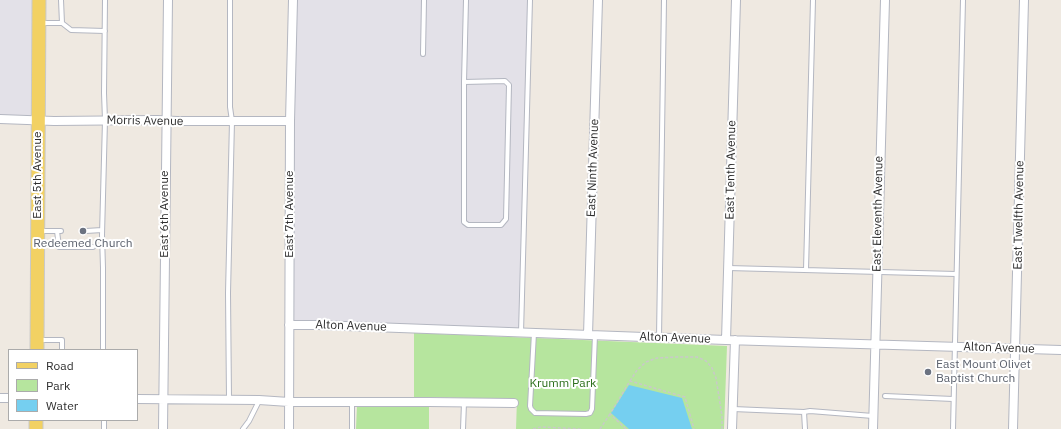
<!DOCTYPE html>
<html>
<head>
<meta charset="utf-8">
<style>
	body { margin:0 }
	#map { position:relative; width:1061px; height:429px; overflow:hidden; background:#efe9e1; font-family:"IBM Plex Sans",sans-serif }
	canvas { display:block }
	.legend { position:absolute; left:8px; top:349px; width:130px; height:72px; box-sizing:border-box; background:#fff; border:1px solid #ababab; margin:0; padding:5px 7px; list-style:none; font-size:12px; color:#2e2e2e }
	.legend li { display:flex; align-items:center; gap:8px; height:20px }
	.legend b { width:20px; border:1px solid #ababab }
</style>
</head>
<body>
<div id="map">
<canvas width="1061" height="429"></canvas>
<ul class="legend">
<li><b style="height:5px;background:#f2d163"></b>Road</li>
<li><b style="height:11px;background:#b6e59e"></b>Park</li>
<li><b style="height:11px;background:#75cff0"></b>Water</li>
</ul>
</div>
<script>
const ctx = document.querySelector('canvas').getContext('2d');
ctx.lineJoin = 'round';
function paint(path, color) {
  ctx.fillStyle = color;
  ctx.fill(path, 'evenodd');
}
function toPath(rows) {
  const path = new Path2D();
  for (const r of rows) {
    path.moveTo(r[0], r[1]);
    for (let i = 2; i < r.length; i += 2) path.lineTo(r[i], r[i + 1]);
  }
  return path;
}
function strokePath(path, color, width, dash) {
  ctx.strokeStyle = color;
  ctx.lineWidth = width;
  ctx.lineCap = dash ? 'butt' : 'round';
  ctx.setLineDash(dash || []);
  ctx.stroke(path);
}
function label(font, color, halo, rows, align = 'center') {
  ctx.font = font + ' "IBM Plex Sans",sans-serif';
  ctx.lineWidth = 4;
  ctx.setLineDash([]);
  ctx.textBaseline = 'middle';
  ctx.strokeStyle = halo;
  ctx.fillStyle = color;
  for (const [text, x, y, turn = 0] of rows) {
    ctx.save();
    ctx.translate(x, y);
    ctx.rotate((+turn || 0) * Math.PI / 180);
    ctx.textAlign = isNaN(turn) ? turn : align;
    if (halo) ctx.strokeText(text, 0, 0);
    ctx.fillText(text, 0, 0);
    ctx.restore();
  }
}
paint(toPath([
	[0,0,41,0,39,120,0,119],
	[293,0,529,0,520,337,414,333,413,329,290,327]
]), '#e3e1e8');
paint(toPath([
	[414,333,727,346,724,429,516,429,517,399,414,397],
	[357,406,429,407,429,429,356,429]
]), '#b6e59e');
paint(toPath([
	[629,385,682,398,692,429,629,429,611,413]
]), '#75cff0');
const service = toPath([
	[61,0,62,23],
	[41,23,62,23,71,30,105,31],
	[423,54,424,0],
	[464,82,505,81,509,85,506,219,501,225,468,225,464,222,464,82,466,0],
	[41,231,61,231],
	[57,231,59,247,93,247],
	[86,231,102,230],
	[728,268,956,274],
	[806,270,813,0],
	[521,333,530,0],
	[534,333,530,406,531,409,535,413,586,414,590,413,592,409,595,335],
	[659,338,664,0],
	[39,340,62,340,62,350],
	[103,350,103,268,102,235,105,120,104,93,105,0],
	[885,396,953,399],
	[229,399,228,293,232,121,230,107,230,0],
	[733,409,804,412],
	[104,420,104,429],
	[243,429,249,421,259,401],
	[352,429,352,402],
	[463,429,464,403],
	[805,429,804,412,810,411,873,416],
	[953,429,963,0]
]);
const minor = toPath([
	[0,119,54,121,157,120,177,121,290,121],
	[289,325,318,325,726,340,1061,350],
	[588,335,598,0],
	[726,340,736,0],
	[0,398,9,398],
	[137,399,259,400,289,402,429,402,514,403],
	[163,429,168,0],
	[289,429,290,121,293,0],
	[732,429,735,340],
	[873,429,885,0],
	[1013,429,1024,0]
]);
const primary = toPath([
	[37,350,39,0],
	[36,429,36,420]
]);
strokePath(service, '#b4b7c1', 6);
strokePath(minor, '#b4b7c1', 10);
strokePath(primary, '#c9c9c9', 15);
strokePath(toPath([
	[630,381,637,370,646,362,657,358,677,357,697,357,706,361,712,368,716,378,722,416,722,429],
	[533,429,541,427,581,429],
	[600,429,610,414],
	[626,429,610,414,630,381,685,397,694,429]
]), '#c9c9c9', 1.5, [3, 2]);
strokePath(service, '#fff', 4);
strokePath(minor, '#fff', 8);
strokePath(primary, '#f2d163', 13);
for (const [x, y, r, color] of [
	[83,231,4,"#6b7280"],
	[928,372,4,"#6b7280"]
]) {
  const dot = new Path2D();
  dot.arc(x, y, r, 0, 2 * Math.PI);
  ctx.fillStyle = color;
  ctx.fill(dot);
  strokePath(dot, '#fff', 1.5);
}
label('12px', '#2e2e2e', '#fff', [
	["Morris Avenue",145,121,1],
	["East Ninth Avenue",593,168,-88],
	["East Tenth Avenue",731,170,-89],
	["East 5th Avenue",38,175,-90],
	["East 6th Avenue",165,214,-90],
	["East 7th Avenue",290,214,-90],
	["East Eleventh Avenue",878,214,-89],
	["East Twelfth Avenue",1019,215,-89],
	["Alton Avenue",351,326,2],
	["Alton Avenue",675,338,2],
	["Alton Avenue",999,348,2]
]);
label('12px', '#5b616d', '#fff', [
	["Redeemed Church",83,244],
	["East Mount Olivet",936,365,"left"],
	["Baptist Church",936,379,"left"]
]);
label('12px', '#2c6e1b', '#fff', [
	["Krumm Park",563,384]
]);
</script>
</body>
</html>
